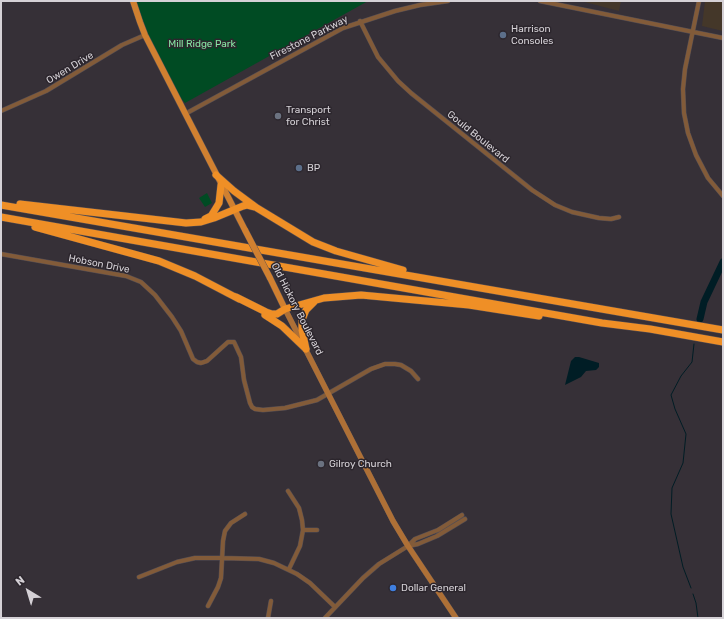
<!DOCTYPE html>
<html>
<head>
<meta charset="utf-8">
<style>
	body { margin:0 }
	#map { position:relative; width:724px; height:619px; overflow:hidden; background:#363037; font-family:Rubik,sans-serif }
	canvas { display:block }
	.frame { position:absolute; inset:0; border:2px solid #d5d1d6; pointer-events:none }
	.north { position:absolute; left:8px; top:571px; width:40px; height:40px; -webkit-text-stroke:3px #2c262d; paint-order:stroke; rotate:322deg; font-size:11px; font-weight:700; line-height:16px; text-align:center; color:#d5d1d6 }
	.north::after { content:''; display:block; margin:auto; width:14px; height:18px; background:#d5d1d6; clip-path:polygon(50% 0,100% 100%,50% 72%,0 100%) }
</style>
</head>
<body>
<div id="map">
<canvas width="724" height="619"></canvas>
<div class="frame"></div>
<div class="north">N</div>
</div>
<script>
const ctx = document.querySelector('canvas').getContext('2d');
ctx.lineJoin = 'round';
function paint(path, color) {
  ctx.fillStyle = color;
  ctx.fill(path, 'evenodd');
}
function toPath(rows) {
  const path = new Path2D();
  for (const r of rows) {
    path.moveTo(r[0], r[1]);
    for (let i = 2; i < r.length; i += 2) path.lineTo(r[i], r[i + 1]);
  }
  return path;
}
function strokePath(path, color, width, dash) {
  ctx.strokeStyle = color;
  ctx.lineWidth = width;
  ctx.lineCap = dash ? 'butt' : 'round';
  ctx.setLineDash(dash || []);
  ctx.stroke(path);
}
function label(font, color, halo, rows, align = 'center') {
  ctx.font = font + ' Rubik,sans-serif';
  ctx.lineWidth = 3;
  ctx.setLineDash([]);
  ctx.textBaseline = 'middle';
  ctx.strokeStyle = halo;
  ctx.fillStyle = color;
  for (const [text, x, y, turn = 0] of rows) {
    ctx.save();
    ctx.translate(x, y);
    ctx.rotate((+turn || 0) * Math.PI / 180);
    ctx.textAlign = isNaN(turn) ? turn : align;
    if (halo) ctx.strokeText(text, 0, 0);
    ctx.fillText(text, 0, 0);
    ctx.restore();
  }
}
paint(toPath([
	[581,1,621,1,619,11],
	[705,1,723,1,723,31,702,26]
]), '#443729');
paint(toPath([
	[136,1,368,1,185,103,180,97,150,39,141,20],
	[207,193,212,203,205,207,199,198]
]), '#004b23');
paint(toPath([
	[575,357,579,357,599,363,599,367,596,370,586,371,581,377,565,385,571,361]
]), '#001d25');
strokePath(toPath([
	[691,588,683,567,671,514,672,488,683,463,686,434,675,409,671,395,681,376,692,362,694,344],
	[693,594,696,603,698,618]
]), '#001d25', 1);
strokePath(toPath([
	[700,319,704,302,723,262]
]), '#001d25', 7);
const minor = toPath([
	[540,1,723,38],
	[699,1,685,69,683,89,684,113,688,133,696,155,708,178,723,196],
	[360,21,378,57,398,81,411,93,532,190,555,205,572,212,599,218,611,219,619,217],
	[1,111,46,91,122,45,145,35],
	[185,114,343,28,395,11,420,5,448,1],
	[1,254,126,276,141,282,155,295,172,317,181,331,193,359,197,362,201,363,207,361,228,342,234,342,241,357,244,380,250,403,252,407,255,409,263,410,285,408,317,400,371,369,385,364,395,364,401,365,411,371,418,379],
	[288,491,299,508,302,520,303,530,300,546,289,569],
	[303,530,317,530],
	[408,546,418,544,437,536,465,519],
	[139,577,177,562,195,558,223,558,259,559,274,563,297,574,310,583,335,607],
	[208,606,218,587,221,578,223,541,225,531,231,523,245,514],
	[268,618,271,601],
	[325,618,363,578,379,564,408,546,415,539,438,530,462,515]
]);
const secondary = toPath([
	[285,309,393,521,408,546,456,618]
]);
const primary = toPath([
	[133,1,140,22,145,35,245,230],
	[270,278,285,309]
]);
const motorway = toPath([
	[216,175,234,191,257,208,313,242,336,251,403,270],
	[20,204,186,223,201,222,214,218,243,206,247,205,255,207],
	[1,205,723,330],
	[1,217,602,323,650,329,723,342],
	[205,219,211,216,216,208,219,203,221,185],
	[35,227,159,261,195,276,239,299],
	[236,297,266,312,272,314,277,314,285,309,324,298,361,295,469,305,539,316],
	[265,315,282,326,306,349],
	[306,349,302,330,302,320,306,310,314,302]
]);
strokePath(minor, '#534d54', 5);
strokePath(secondary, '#534d54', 6);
strokePath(primary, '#534d54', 7);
strokePath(motorway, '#534d54', 8);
strokePath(minor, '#825b39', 4);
strokePath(secondary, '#ae7036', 5.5);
strokePath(primary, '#d08030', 6);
strokePath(motorway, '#ef8f26', 7);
const primaryBridge = toPath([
	[245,230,270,278]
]);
strokePath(primaryBridge, '#534d54', 7, []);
strokePath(primaryBridge, '#d08030', 6);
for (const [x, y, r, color] of [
	[503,35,4,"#5c6f8a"],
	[278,116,4,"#6b7280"],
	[299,168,4,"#5c6f8a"],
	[321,464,4,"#6b7280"],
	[393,588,4,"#3f7fe0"]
]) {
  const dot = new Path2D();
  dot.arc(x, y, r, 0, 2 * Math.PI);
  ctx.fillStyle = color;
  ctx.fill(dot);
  strokePath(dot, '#2c262d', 1.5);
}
label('10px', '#d5d1d6', '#2c262d', [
	["Harrison",511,29],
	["Consoles",511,41],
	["Transport",286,110],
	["for Christ",286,122],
	["BP",307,168],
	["Gilroy Church",329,464],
	["Dollar General",401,588]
], 'left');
label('10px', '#d5d1d6', '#2c262d', [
	["Firestone Parkway",309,38,-27],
	["Owen Drive",70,68,-31],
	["Gould Boulevard",478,137,39],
	["Hobson Drive",99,264,11],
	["Old Hickory Boulevard",297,309,63]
]);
label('10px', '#87e5a4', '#2c262d', [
	["Mill Ridge Park",202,44]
]);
</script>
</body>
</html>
